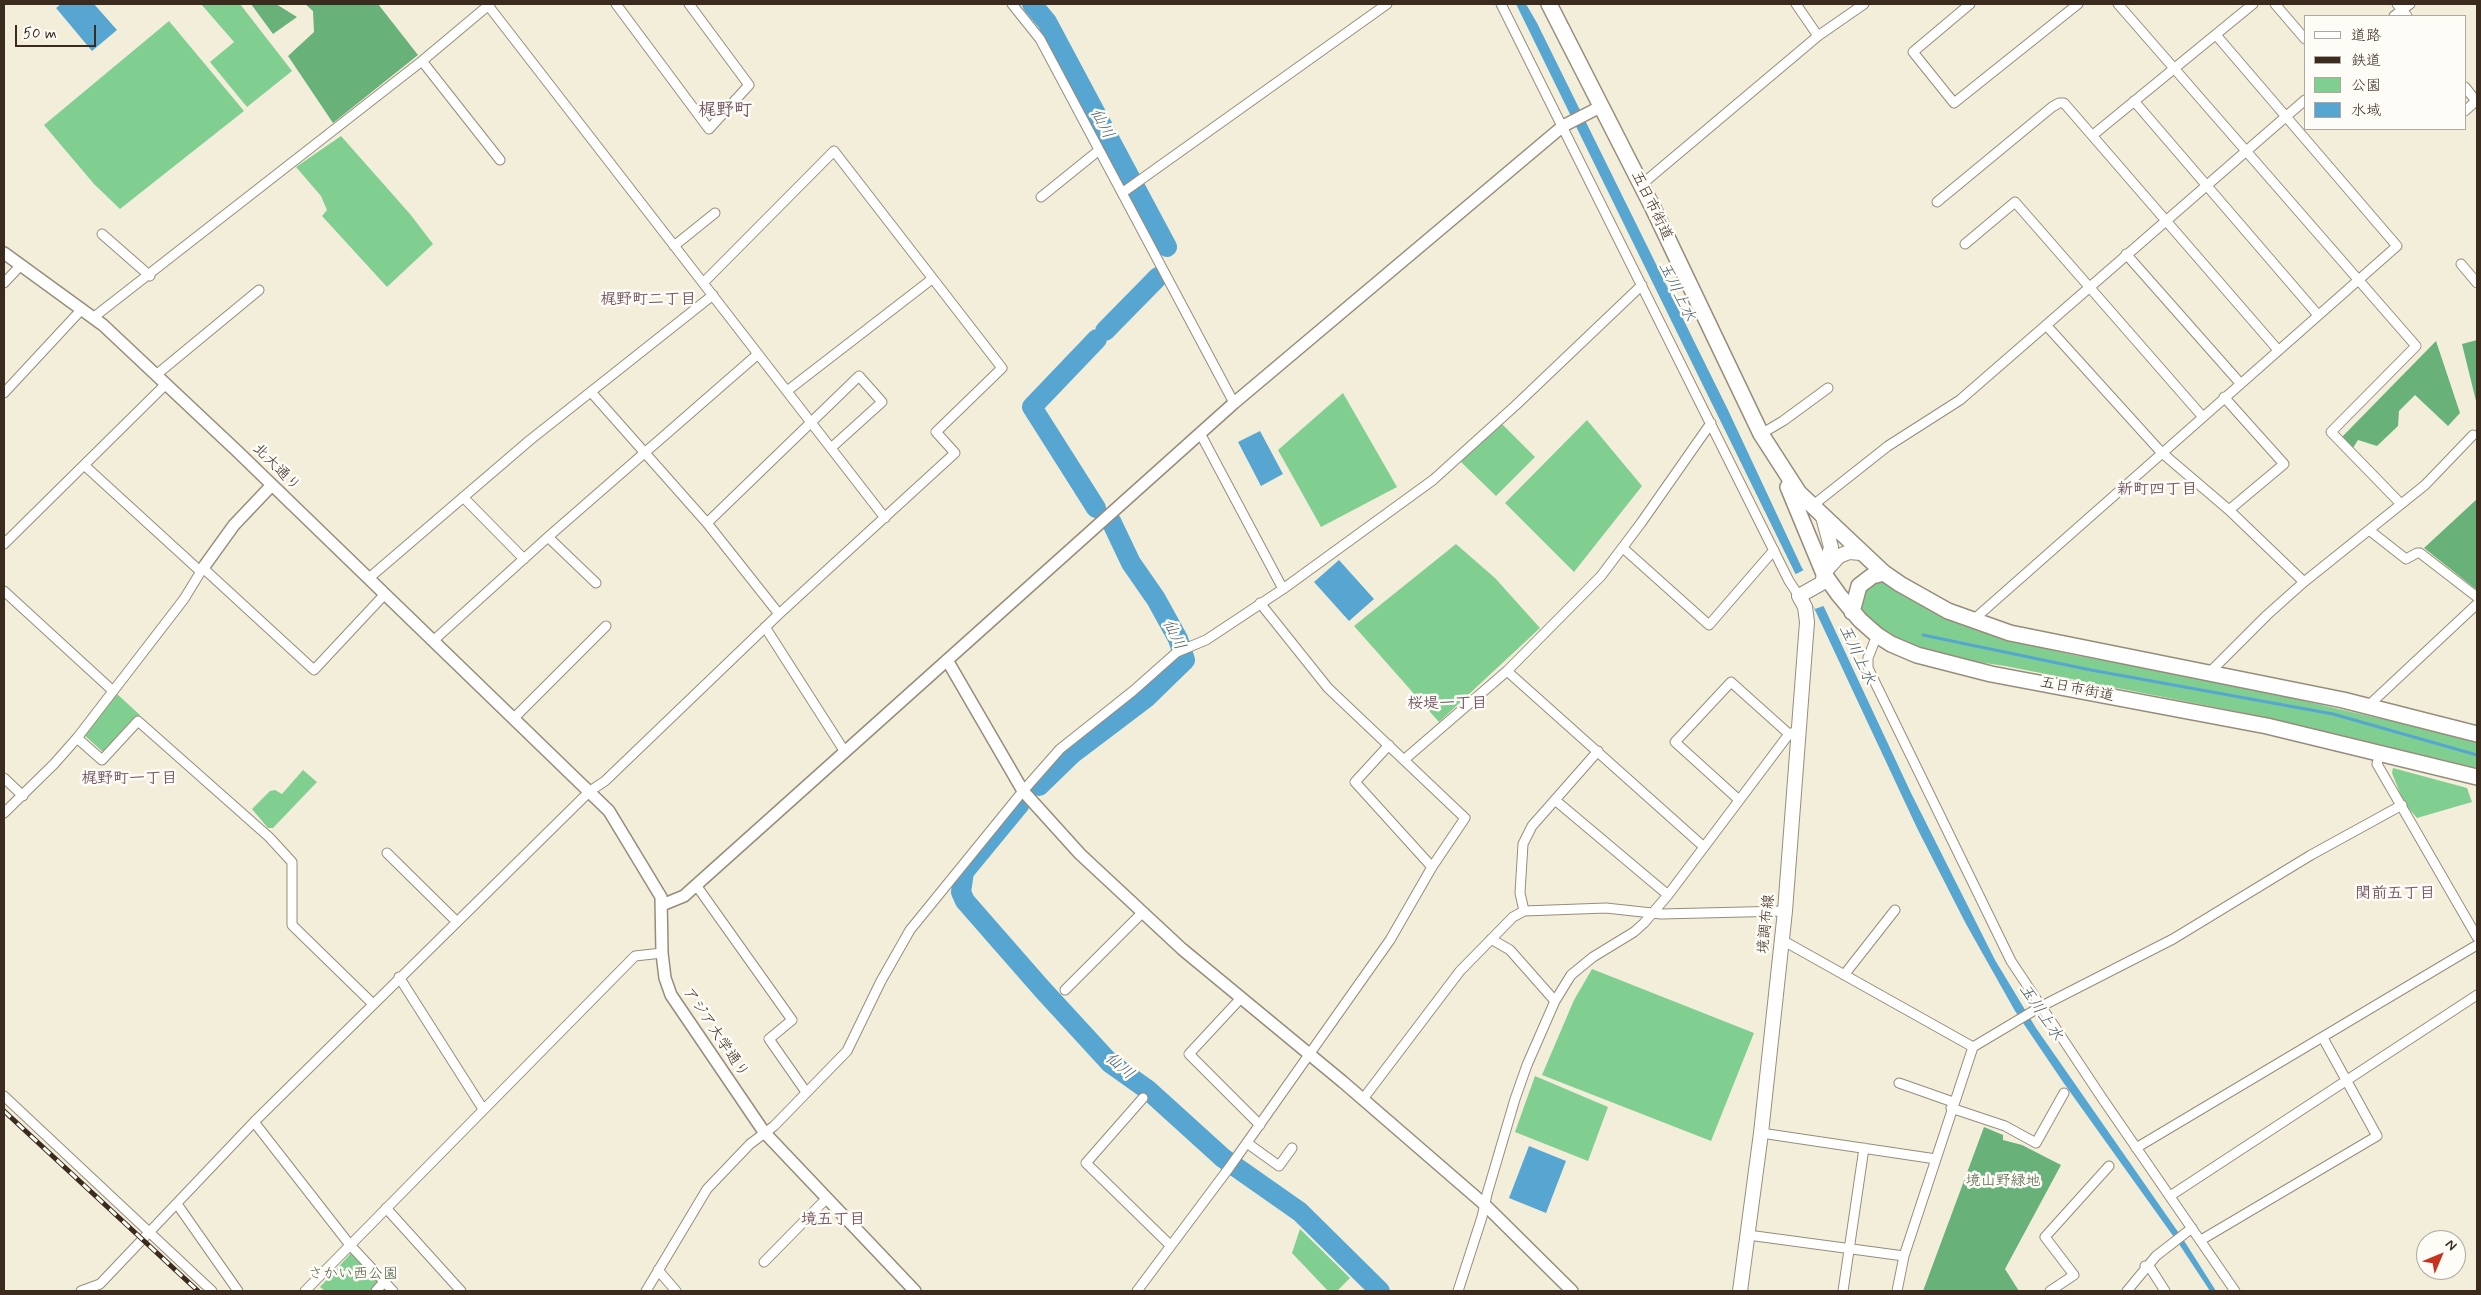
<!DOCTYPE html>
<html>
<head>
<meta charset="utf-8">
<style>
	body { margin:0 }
	#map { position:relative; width:2481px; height:1295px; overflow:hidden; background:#f3eed9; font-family:Mynerve,"Klee One",sans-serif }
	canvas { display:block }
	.frame { position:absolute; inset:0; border:5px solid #3b2a1e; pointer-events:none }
	.legend { position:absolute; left:2304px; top:15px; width:162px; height:115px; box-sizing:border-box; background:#fdfcf7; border:1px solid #afa8a0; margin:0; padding:6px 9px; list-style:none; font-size:15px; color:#3b2a1e }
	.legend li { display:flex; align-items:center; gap:10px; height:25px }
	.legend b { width:25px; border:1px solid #afa8a0 }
	.north { position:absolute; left:2416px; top:1230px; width:50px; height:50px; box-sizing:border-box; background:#fdfcf7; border:1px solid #afa8a0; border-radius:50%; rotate:45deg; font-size:14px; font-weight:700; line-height:20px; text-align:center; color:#3b2a1e }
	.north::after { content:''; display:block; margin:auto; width:18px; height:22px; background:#c8321e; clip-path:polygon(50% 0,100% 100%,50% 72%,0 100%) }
	.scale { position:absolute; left:15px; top:25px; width:81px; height:22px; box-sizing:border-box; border:2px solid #3b2a1e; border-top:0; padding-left:6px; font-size:15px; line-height:18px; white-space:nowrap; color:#3b2a1e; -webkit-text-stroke:4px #fdfcf7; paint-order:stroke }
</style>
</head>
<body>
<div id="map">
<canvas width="2481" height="1295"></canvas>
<div class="frame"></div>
<ul class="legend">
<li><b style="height:6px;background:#fff"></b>道路</li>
<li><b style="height:6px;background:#3b2a1e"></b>鉄道</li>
<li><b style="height:14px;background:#80cf90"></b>公園</li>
<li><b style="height:14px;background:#56a6d1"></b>水域</li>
</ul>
<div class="north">N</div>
<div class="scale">50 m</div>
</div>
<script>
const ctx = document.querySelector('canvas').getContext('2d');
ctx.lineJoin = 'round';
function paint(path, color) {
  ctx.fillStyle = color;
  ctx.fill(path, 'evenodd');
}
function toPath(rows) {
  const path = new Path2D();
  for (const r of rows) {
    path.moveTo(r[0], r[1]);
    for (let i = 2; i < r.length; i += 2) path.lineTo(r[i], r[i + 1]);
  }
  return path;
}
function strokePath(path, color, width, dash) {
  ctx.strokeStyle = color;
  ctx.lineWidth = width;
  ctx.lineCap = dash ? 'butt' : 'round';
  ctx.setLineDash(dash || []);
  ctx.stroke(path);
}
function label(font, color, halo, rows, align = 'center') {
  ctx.font = font + ' Mynerve,"Klee One",sans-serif';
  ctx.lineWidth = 5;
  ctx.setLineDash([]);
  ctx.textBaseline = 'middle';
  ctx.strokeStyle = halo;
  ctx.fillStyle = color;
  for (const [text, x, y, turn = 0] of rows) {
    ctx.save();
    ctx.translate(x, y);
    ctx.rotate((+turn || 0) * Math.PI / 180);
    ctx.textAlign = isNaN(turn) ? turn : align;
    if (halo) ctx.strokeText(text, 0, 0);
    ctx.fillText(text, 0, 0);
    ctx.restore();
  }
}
paint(toPath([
	[201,4,240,4,292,71,247,107,210,62,234,42],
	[169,21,244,111,120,209,94,184,44,125],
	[341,136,410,214,433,244,387,287,322,216,327,210,321,196,296,167],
	[1343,393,1397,487,1321,527,1278,450],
	[1587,420,1642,486,1574,572,1505,503],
	[1500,422,1535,457,1496,496,1460,461],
	[1456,544,1495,578,1540,628,1439,722,1354,626],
	[1882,579,1940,614,2006,640,2074,655,2218,681,2477,741,2477,768,2265,717,2005,666,1937,656,1877,631,1858,616,1865,590],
	[117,694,140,715,103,752,84,735],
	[2393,768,2467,788,2472,802,2417,818,2404,803,2392,773],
	[303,770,317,782,273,828,268,828,252,809,270,791,275,790,282,794],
	[1592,969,1754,1033,1711,1141,1542,1075,1574,1000],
	[1535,1076,1608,1107,1588,1161,1515,1132],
	[1300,1229,1350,1278,1337,1291,1328,1291,1292,1253],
	[353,1251,381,1281,373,1291,325,1291,320,1287]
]), '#80cf90');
paint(toPath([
	[251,4,276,4,297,17,273,34],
	[305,4,378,4,418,55,333,123,288,56,314,32,313,11],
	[2477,340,2477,405,2462,344],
	[2436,341,2460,413,2448,426,2415,395,2399,411,2398,426,2377,446,2358,440,2351,451,2341,438],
	[2477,499,2477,590,2424,548],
	[1984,1127,2003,1135,2003,1140,2022,1145,2061,1165,2005,1269,2019,1291,1923,1291]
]), '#68b27a');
paint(toPath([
	[61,4,94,4,117,30,92,51,56,8],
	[1516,4,1526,4,1537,23,1728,410,1801,566,1825,609,1911,793,1995,960,2036,1028,2183,1239,2216,1291,2210,1291,2181,1247,2063,1082,2015,1011,1966,924,1917,828,1815,610,1795,573],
	[1260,431,1283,474,1261,486,1238,442],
	[1339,560,1374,599,1349,621,1314,582],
	[1529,1146,1566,1161,1546,1213,1509,1198]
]), '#56a6d1');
paint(toPath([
	[1806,569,1826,605,1815,609,1794,575]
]), '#f3eed9');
strokePath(toPath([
	[1923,635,2091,670,2333,714,2477,755]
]), '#56a6d1', 3);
strokePath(toPath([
	[1032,4,1047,22,1167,247],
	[1105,331,1158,277],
	[1096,508,1032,407,1097,339],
	[1039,786,1072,754,1146,698,1185,660,1178,639,1156,599,1131,563,1111,521],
	[1020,804,964,872,961,892,965,901,1042,989,1110,1063,1148,1090,1223,1158,1300,1212,1380,1291]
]), '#56a6d1', 20);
const minor = toPath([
	[487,4,885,518],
	[616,4,709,129,749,85,689,4],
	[1012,4,1040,39,1234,403],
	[1501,4,1789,581,1799,596],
	[1796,4,1818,36],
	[1970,4,1913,52,1954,103,2078,4],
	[2118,4,2416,346,2331,432,2401,504],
	[2275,4,2305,39],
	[2397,4,2407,16],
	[2394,16,2410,4],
	[422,61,500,160],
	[2465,87,2476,101],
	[2134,101,2318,315],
	[2465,111,2477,100],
	[2093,135,2253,4],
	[1641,185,1818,36,1864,4],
	[1122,193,1387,4],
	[1041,197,1098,151],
	[1937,202,2052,107,2059,103,2064,103,2278,350],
	[102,234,150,276],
	[1965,244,2015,202,2202,416],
	[674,246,715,213],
	[2126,254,2240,383],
	[2461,264,2477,283],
	[4,283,21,265],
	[94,317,422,61,490,4],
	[2046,325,2161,452,2229,510,2304,582],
	[156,375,259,290],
	[787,391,932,279],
	[591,392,707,523,779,614],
	[4,393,82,309],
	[2224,397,2284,464,2229,510],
	[1200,433,1283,589],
	[1761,434,1783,421,1828,388],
	[84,465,200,571],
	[463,497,524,559],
	[1812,506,1888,446,1960,400,2305,100],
	[707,523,859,376,882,402,831,448],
	[2369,530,2406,559,2417,553,2420,553,2477,597],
	[548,537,596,583],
	[4,544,165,385],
	[1623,548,1709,625,1774,550],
	[369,578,530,440,713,295],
	[4,591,112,690],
	[1972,621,2397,246,2216,35],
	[765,627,845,752],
	[1877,635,1868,658,1868,668,2011,961,2102,1098,2235,1291],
	[434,640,548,537,758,354],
	[1507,671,1704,847],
	[2210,672,2267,615,2304,582,2425,485,2473,435],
	[2368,706,2477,604],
	[514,718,606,626],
	[77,738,102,760,138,721,269,837,292,862,292,925,373,1004],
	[1389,745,1355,782,1432,867],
	[2380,752,2377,764,2477,937],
	[1405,759,1507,671,1601,576,1641,523,1711,423],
	[4,778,23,796],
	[1555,800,1668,895],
	[1739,800,1675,742,1731,682,1789,734],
	[4,813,54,764,77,738,184,599,203,568,314,670,385,594],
	[387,853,456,921],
	[696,885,792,1020,769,1039,806,1092],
	[1524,911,1520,893,1523,844,1532,826,1598,751],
	[1491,939,1510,950,1555,1001],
	[1782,940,1973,1047],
	[1844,975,1895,910],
	[399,977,483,1109],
	[1065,990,1142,913],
	[1241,998,1189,1054,1260,1125],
	[1899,1083,1953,1102],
	[4,1096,212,1291],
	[1143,1098,1086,1163,1170,1245],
	[1363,1099,1460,971,1513,917,1524,911,1606,908,1661,914,1785,911],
	[1951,1108,2005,1126,2036,1143,2064,1093],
	[254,1122,350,1245,393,1291],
	[1761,1133,1936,1159],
	[1247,1143,1279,1166,1292,1148],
	[2136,1148,2477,945],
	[2170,1196,2477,995],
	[177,1204,238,1291],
	[386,1208,461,1291],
	[1748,1235,1904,1256],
	[2201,1240,2377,1136,2323,1038],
	[764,1262,826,1199],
	[2145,1266,2151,1269,2165,1291],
	[658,1270,676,1291],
	[81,1291,100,1284,254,1122,590,791,605,781,779,614,955,453,936,432,1002,368,834,151,703,283],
	[305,1291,635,956,662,953],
	[376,1291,384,1282],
	[646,1291,707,1189,750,1144,774,1126,847,1051,881,981,910,930,1023,791,1060,749,1133,691,1177,652,1206,640,1283,589,1433,480,1516,405,1642,285],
	[1137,1291,1229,1168,1390,940,1432,867,1465,818,1328,688,1260,603],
	[1458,1291,1482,1217,1487,1194,1515,1099,1527,1065,1555,1001,1571,975,1593,957,1634,932,1644,923,1668,895,1789,734,1800,730],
	[1843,1291,1864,1148],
	[1897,1291,1904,1256,1973,1047,2040,1007,2173,939,2311,855,2402,805],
	[2050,1291,2074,1275,2045,1237,2109,1166],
	[2127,1291,2156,1256,2192,1228]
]);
const tertiary = toPath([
	[4,253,103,325,237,451,609,811,661,897,662,953,665,978,671,995,764,1132,915,1291],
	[203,568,234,525,272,485],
	[947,660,1023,791,1080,854,1182,949,1343,1082,1484,1204,1572,1291],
	[662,905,684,896,1234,403,1563,126,1602,106]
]);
const secondary = toPath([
	[1827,569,1839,556,1849,552,1861,553],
	[1740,1291,1761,1133,1785,911,1807,622,1805,607,1799,596,1822,583,1831,547,1823,517]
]);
const primary = toPath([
	[1549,4,1653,208,1761,434,1799,493,1884,573,1900,584,1948,611,2010,633,2343,700,2477,734],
	[1788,487,1824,574,1839,595,1860,620,1877,635,1891,644,1917,655,1991,674,2267,726,2477,777],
	[1852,612,1859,586,1872,576,1884,573]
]);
strokePath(minor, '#978c7c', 11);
strokePath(tertiary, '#978c7c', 14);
strokePath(secondary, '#978c7c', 16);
strokePath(primary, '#978c7c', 18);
strokePath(minor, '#fff', 9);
strokePath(tertiary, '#fff', 11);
strokePath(secondary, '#fff', 14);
strokePath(primary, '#fff', 15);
const rail = toPath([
	[4,1111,198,1291]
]);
strokePath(rail, '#3b2a1e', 5);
strokePath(rail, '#fdfcf7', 3, [9]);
label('15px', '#3b2a1e', '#fdfcf7', [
	["五日市街道",1651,206,64],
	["北大通り",276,468,45],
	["五日市街道",2077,690,11],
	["境調布線",1767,924,-84],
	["アジア大学通り",715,1033,56]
]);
label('15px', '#505c40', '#fdfcf7', [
	["境山野緑地",2003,1182],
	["さかい西公園",353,1275]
]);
label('italic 16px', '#465c66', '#fdfcf7', [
	["仙川",1101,124,62],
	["玉川上水",1676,292,64],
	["仙川",1173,635,64],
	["玉川上水",1856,655,65],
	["玉川上水",2040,1013,56],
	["仙川",1119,1067,40]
]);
label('bold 16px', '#745764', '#fdfcf7', [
	["梶野町二丁目",648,301],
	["新町四丁目",2157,491],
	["桜堤一丁目",1447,705],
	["梶野町一丁目",129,780],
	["関前五丁目",2395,895],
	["境五丁目",833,1221]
]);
label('bold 18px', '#745764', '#fdfcf7', [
	["梶野町",725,111]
]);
</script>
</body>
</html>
